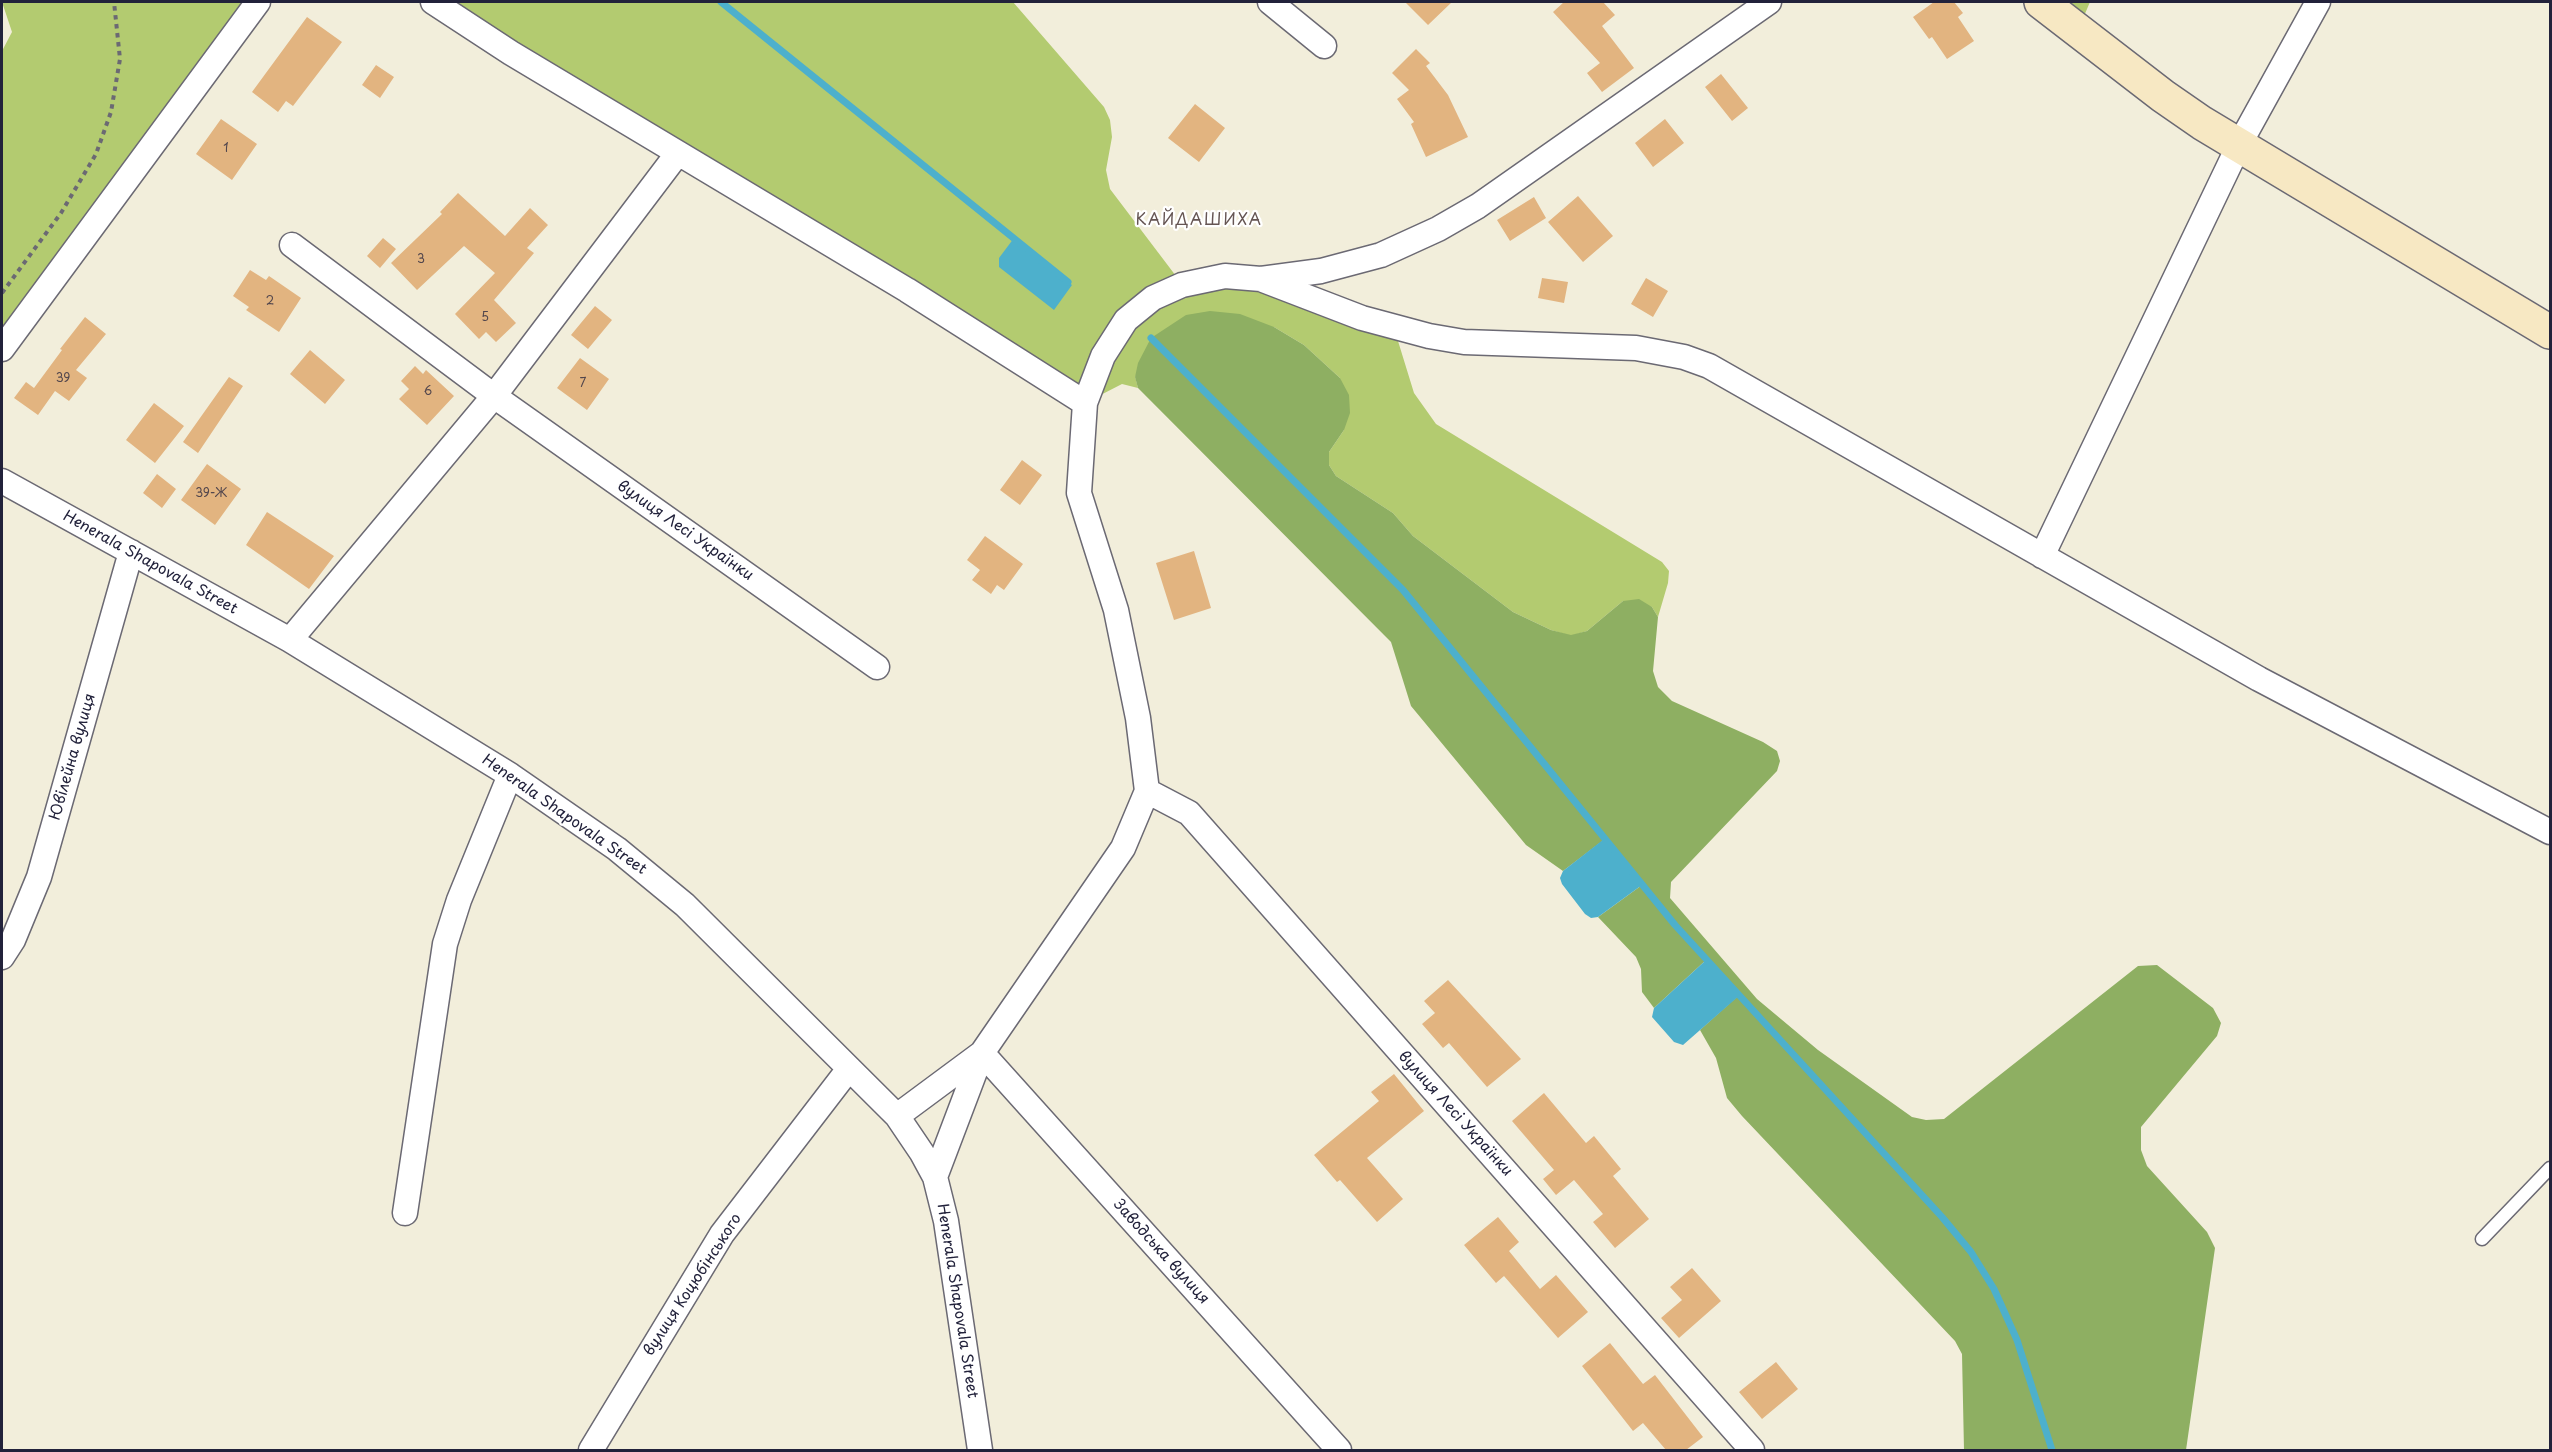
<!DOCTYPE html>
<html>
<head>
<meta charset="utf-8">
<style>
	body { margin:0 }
	#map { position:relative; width:2552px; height:1452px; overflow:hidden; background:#f2eedb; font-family:"Playpen Sans",sans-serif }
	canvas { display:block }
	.frame { position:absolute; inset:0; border:3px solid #22223b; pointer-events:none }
</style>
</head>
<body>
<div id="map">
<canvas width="2552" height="1452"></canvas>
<div class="frame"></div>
</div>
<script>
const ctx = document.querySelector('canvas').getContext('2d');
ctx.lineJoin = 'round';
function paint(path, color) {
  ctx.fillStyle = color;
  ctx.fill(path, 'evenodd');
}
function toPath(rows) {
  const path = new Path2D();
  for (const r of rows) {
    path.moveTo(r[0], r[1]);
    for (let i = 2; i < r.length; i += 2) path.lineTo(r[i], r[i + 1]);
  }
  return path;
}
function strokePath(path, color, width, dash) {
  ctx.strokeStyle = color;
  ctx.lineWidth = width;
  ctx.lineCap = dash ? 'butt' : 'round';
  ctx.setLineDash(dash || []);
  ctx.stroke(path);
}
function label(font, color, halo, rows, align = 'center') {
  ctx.font = font + ' "Playpen Sans",sans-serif';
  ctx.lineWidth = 4.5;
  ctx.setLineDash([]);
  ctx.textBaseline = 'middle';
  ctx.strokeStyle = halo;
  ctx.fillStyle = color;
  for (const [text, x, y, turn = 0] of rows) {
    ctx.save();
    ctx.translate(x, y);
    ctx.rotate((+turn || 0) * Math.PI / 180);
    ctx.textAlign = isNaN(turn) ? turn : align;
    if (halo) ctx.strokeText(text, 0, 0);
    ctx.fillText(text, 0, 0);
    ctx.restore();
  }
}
paint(toPath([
	[2,2,258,2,2,349,2,51,12,32],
	[433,2,1013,2,1104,107,1110,120,1112,137,1106,170,1110,189,1182,284,1225,276,1394,328,1414,393,1436,424,1662,562,1669,571,1668,583,1658,617,1652,607,1623,601,1587,631,1571,636,1551,630,1513,612,1413,536,1393,513,1336,476,1329,465,1329,452,1344,430,1340,378,1304,345,1274,327,1135,376,1138,388,1122,384,1085,403],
	[2041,2,2090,2,2078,30]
]), '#b3cb70');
paint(toPath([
	[1210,311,1240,314,1274,327,1304,345,1340,378,1349,395,1350,413,1344,430,1329,452,1329,465,1336,476,1393,513,1413,536,1513,612,1551,630,1571,635,1587,631,1623,601,1639,599,1652,607,1658,617,1653,671,1658,687,1672,701,1763,742,1777,751,1780,761,1777,771,1671,882,1670,898,1757,999,1818,1050,1912,1117,1926,1120,1944,1119,2138,966,2157,965,2213,1008,2221,1023,2217,1036,2141,1127,2141,1150,2147,1166,2207,1232,2215,1248,2186,1450,1964,1450,1962,1354,1955,1341,1742,1116,1727,1098,1716,1058,1700,1030,1739,995,1706,960,1654,1008,1642,992,1641,969,1636,957,1598,917,1642,885,1605,839,1563,871,1526,845,1411,706,1391,642,1138,388,1135,377,1138,363,1151,338,1186,315]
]), '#8eaf62');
paint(toPath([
	[1014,238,1072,285,1054,310,999,267,999,258],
	[1604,839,1642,885,1598,917,1591,918,1585,914,1562,884,1560,878,1563,871],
	[1706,960,1740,995,1683,1045,1674,1042,1652,1017,1654,1008]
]), '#4db0cc');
strokePath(toPath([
	[721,2,1068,282],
	[1151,338,1403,590,1675,925,1942,1217,1971,1252,1994,1289,2017,1340,2052,1450]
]), '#4db0cc', 7);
paint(toPath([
	[1405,2,1452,2,1428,25],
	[1564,2,1603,2,1615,15,1602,26,1634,68,1602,92,1587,73,1600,63,1553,12],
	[1934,2,1954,2,1963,13,1958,17,1974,41,1947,59,1932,37,1929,39,1913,17],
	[307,17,342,42,293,106,286,101,278,112,252,92],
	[1416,49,1430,63,1426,66,1448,95,1468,137,1426,157,1411,124,1414,122,1397,99,1409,90,1392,73],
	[376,65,394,77,380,98,362,85],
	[1721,74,1748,108,1732,121,1705,87],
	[1195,104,1225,128,1199,162,1168,138],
	[221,119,257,144,232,180,196,154],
	[1665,119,1684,143,1653,167,1635,143],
	[458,193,505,236,530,208,548,225,527,248,534,253,494,300,516,323,496,342,486,332,479,339,455,314,495,273,464,246,417,290,391,263,442,214,440,212],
	[1578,196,1613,236,1583,262,1548,222],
	[1534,197,1546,218,1510,241,1497,220],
	[383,238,396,249,380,268,367,256],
	[250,270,266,280,269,276,301,298,279,332,246,310,249,307,233,296],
	[1542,278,1568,282,1564,303,1538,298],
	[1646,278,1668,291,1653,317,1631,304],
	[595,306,612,320,588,349,571,335],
	[85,317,106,334,76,370,87,378,69,401,55,391,38,415,14,398,26,382,34,388,62,350,60,349],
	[310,350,345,380,325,404,290,374],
	[580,358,609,379,587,410,557,388],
	[415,366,423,374,426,370,454,396,427,425,399,399,409,389,401,381],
	[229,377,243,386,198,453,183,442],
	[154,403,184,426,155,463,126,440],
	[1022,460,1042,475,1020,505,1000,490],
	[207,464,241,489,215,525,181,500],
	[157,474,176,489,162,508,143,493],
	[267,512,334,556,309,589,246,545],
	[985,536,1023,564,1004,590,997,585,991,594,972,580,980,570,967,560],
	[1194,551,1211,608,1174,620,1156,563],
	[1448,980,1521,1059,1487,1087,1449,1043,1443,1048,1422,1024,1435,1013,1424,1001],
	[1394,1074,1424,1111,1367,1158,1403,1199,1377,1222,1340,1180,1337,1182,1314,1155,1379,1101,1371,1092],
	[1544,1093,1586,1143,1594,1136,1621,1169,1613,1176,1649,1219,1615,1248,1593,1222,1603,1214,1574,1180,1556,1195,1543,1179,1554,1170,1512,1121],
	[1498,1217,1519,1242,1509,1251,1540,1289,1556,1275,1588,1312,1558,1338,1504,1276,1496,1283,1464,1245],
	[1692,1268,1721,1301,1679,1338,1661,1318,1682,1300,1670,1287],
	[1610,1343,1643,1384,1655,1375,1703,1437,1686,1450,1666,1450,1643,1423,1633,1431,1582,1366],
	[1776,1362,1798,1389,1762,1419,1739,1392]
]), '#e2b480');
const service = toPath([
	[2482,1239,2550,1168]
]);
const minor = toPath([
	[433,2,511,53,907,290,1085,403],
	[1270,2,1324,46],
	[292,245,494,396,877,667],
	[1263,280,1362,318,1429,336,1464,342,1636,348,1684,357,1709,366,2259,679,2550,832],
	[2,349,258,2],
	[2,481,290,640,510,775,617,849,685,905,897,1116,922,1153,935,1177,946,1221,980,1450],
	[2042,556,2239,145,2318,2],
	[290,640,494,396,678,153],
	[1147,791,1189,813,1752,1450],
	[2,957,13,940,39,877,131,552],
	[897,1116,982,1053,1339,1450],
	[935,1177,982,1053,1123,848,1147,791,1138,718,1116,610,1079,493,1085,403,1103,356,1126,320,1153,298,1182,285,1225,276,1261,279,1321,271,1381,255,1438,229,1478,206,1769,2],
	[405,1213,445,944,459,900,510,775],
	[591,1450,722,1234,848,1070]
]);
const secondary = toPath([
	[2041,2,2163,96,2202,123,2550,332]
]);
strokePath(service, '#6b6973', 15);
strokePath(minor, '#6b6973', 27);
strokePath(secondary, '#6b6973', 36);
strokePath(toPath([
	[2,293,61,213,96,154,111,112,120,59,114,2]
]), '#6b6973', 4, [4.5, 4.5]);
strokePath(service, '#fff', 12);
strokePath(minor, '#fff', 24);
strokePath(secondary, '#f7e8c3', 33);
label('12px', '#52464c', null, [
	["1",226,149],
	["3",421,260],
	["2",270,302],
	["5",485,318],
	["39",63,379],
	["7",583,384],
	["6",428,392],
	["39-Ж",211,494]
]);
label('15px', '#22223b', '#fff', [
	["вулиця Лесі Українки",685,531,35],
	["Henerala Shapovala Street",150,563,29],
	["Ювілейна вулиця",73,757,-74],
	["Henerala Shapovala Street",564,815,35],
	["вулиця Лесі Українки",1455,1114,48],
	["Заводська вулиця",1161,1252,48],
	["вулиця Коцюбінського",693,1285,-57],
	["Henerala Shapovala Street",957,1301,81]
]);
ctx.letterSpacing = '1.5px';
label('16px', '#655553', '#fff', [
	["КАЙДАШИХА",1199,221]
]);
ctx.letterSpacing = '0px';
</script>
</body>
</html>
